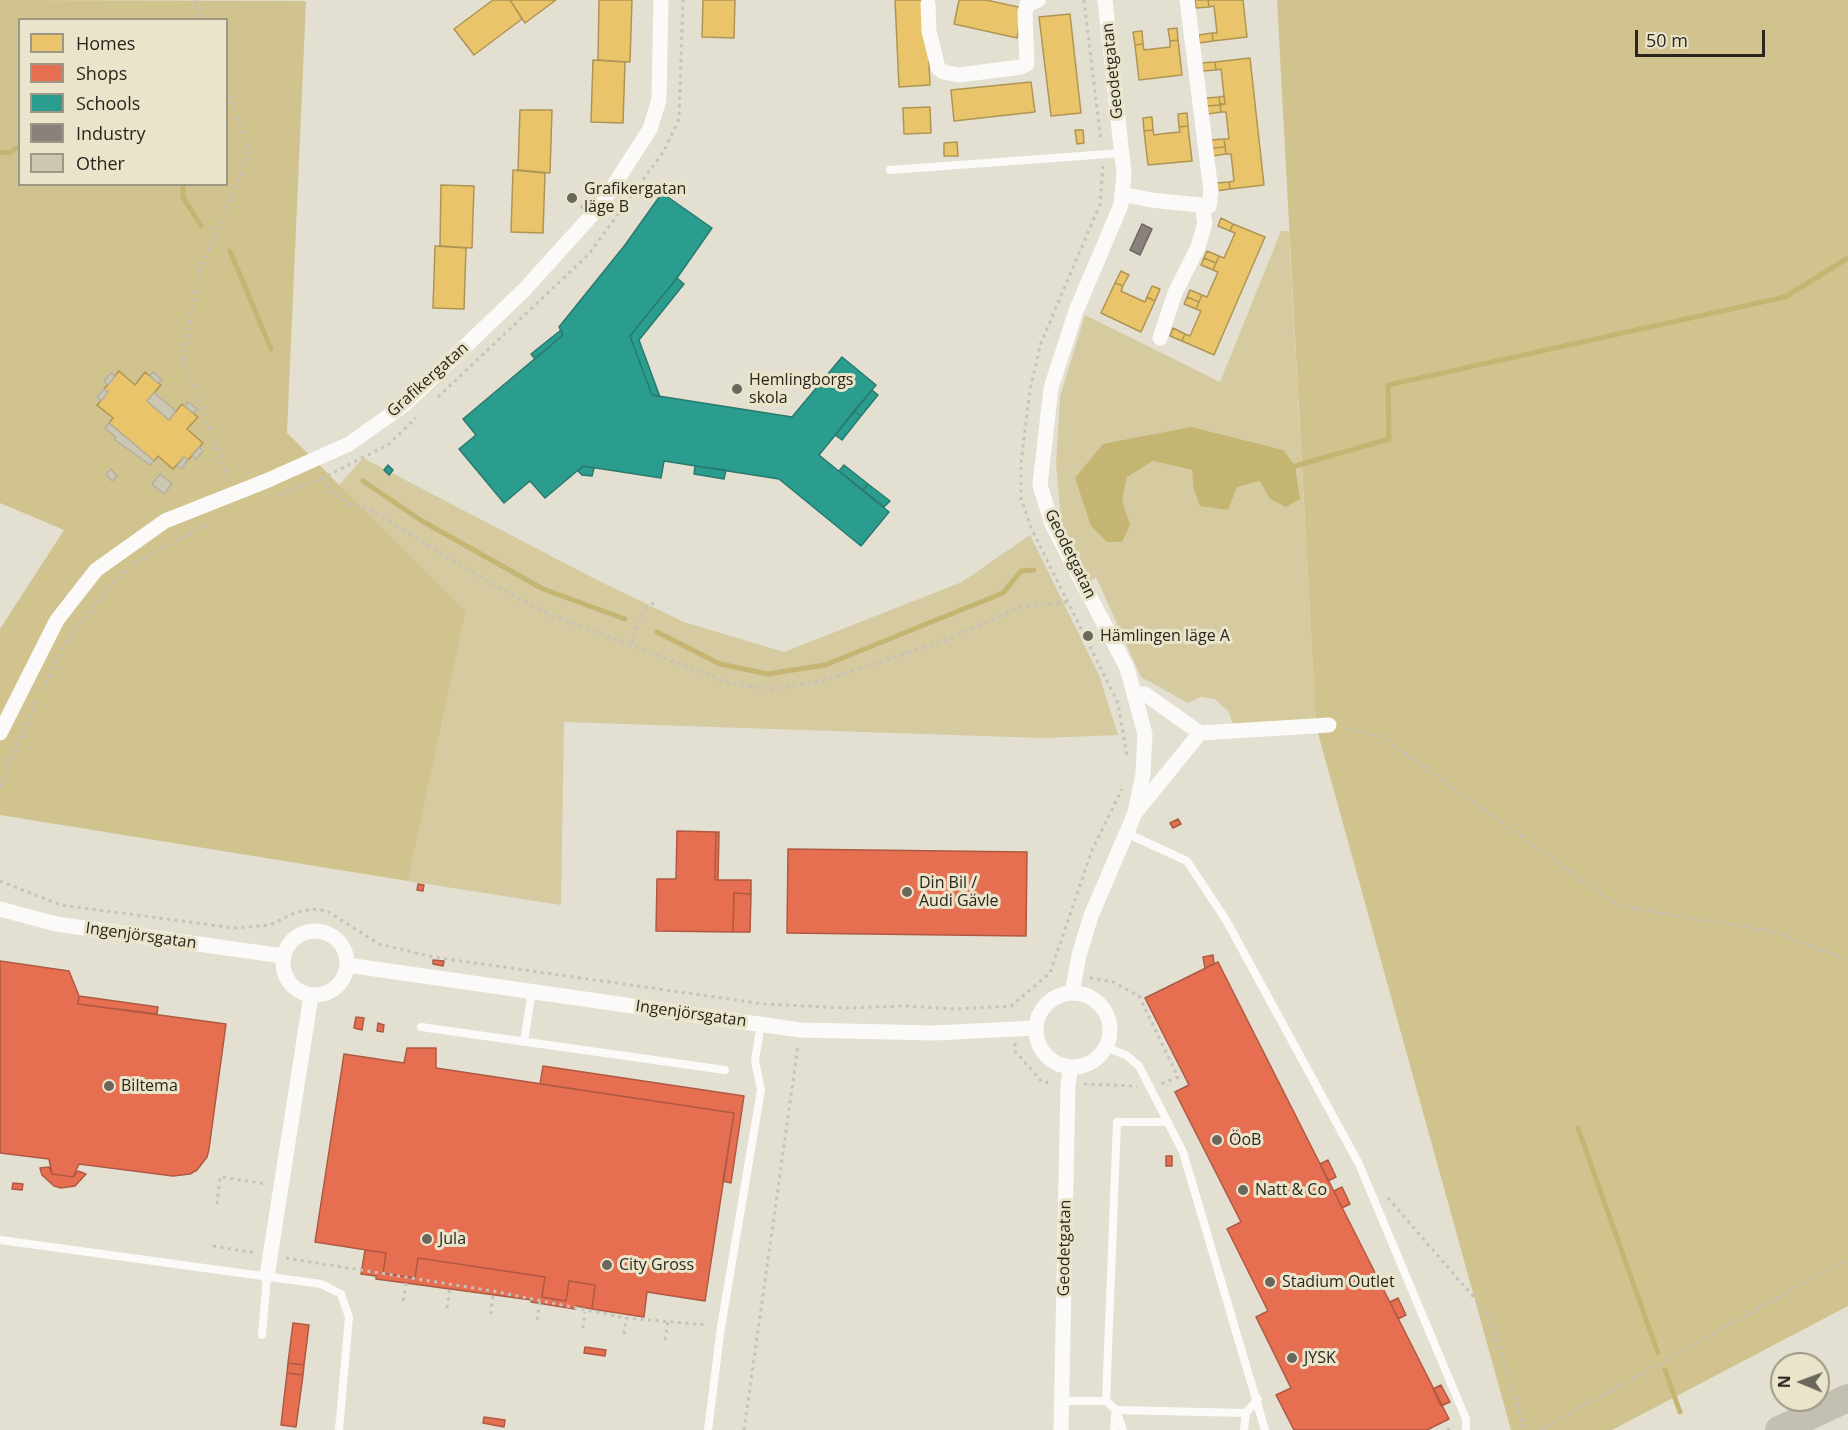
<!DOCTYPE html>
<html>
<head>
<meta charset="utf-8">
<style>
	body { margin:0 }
	#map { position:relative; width:1848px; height:1430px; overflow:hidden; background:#e3e0d2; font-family:"Open Sans",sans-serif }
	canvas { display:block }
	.legend { position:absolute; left:18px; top:18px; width:210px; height:168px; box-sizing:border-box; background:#eae4cb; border:2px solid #9d9885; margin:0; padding:8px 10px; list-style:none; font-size:18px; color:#29261d }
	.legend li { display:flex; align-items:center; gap:12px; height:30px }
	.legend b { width:30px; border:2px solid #9d9885 }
	.north { position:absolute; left:1770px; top:1352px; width:60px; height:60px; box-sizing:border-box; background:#eae4cb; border:2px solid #9d9885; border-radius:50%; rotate:271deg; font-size:16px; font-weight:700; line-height:24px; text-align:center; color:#29261d }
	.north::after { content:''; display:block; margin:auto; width:21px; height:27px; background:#6a675c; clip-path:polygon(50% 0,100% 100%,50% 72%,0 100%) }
	.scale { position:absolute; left:1635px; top:30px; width:130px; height:27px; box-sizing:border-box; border:3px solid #29261d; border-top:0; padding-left:8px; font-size:18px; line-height:21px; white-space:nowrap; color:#29261d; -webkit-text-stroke:4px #eae4cb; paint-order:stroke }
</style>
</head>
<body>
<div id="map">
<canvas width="1848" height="1430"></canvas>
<ul class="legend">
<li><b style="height:16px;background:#e9c46a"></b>Homes</li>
<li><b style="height:16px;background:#e76f51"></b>Shops</li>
<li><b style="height:16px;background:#2a9d8f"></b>Schools</li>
<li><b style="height:16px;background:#8a817c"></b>Industry</li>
<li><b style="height:16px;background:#ccc7b0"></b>Other</li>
</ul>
<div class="north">N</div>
<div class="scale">50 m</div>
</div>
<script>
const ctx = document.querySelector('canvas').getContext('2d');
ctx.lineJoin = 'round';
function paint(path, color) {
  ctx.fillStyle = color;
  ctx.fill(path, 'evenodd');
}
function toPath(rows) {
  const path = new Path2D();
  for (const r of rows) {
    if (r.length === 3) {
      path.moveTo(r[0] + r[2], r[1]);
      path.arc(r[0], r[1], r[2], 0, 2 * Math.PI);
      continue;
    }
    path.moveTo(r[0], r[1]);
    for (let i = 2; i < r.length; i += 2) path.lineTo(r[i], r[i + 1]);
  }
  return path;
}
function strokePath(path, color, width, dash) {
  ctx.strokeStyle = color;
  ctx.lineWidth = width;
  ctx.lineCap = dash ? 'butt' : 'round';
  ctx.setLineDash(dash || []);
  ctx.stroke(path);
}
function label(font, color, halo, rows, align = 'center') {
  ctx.font = font + ' "Open Sans",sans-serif';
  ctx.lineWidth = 6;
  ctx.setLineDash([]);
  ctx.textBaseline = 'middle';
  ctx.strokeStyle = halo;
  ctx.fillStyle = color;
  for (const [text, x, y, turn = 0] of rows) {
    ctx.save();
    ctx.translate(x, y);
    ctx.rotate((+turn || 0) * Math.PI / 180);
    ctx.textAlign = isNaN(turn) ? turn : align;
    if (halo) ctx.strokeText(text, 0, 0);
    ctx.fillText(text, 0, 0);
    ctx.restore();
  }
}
paint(toPath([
	[1281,231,1289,231,1316,726,1236,731,1228,711,1215,699,1201,697,1188,703,1141,677,1096,577,1089,582,1061,520,1056,464,1060,397,1085,315,1220,382],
	[1103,444,1295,467,1270,499,1261,481,1237,486,1228,510,1193,487,1192,470,1153,461,1127,477,1122,501,1130,525],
	[363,458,599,581,684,622,784,652,962,582,1030,535,1099,675,1118,735,1042,738,564,722,561,905,408,881,466,611,339,485]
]), '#d5caa0');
paint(toPath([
	[0,0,306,1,287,433,466,611,408,881,0,815,0,629,64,530,0,503],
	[20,20,226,20,226,184,20,184],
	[1277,0,1848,0,1848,1306,1612,1430,1511,1430,1316,726]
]), '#d1c38d');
paint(toPath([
	[1191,427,1283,450,1295,466,1300,499,1286,507,1270,499,1260,481,1237,487,1228,510,1200,506,1193,487,1192,470,1153,461,1127,477,1122,501,1130,525,1122,542,1107,542,1091,526,1075,478,1103,444]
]), '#c5b573');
const homes = toPath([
	[493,0,510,0,522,19,474,55,454,29,493,0],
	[510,0,556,0,525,23,510,0],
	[599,0,632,0,630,62,598,60,599,0],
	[703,0,735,0,734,38,702,37,703,0],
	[895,0,926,0,930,85,899,87,895,0],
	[959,0,986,0,1023,8,1017,38,954,24,959,0],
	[1195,0,1208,0,1209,7,1196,8,1195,0],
	[1208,0,1243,0,1247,37,1213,41,1212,33,1217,33,1214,6,1209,7,1208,0],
	[1070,14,1081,113,1051,116,1039,17,1070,14],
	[1177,28,1178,40,1170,41,1168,29,1177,28],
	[1142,31,1143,44,1135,45,1133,32,1142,31],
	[1212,33,1213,41,1199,43,1199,35,1212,33],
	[1178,40,1182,75,1139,80,1135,45,1143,44,1144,50,1170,47,1170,41,1178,40],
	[1250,58,1264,185,1230,189,1229,182,1234,181,1231,154,1226,154,1224,139,1229,139,1226,112,1221,112,1220,105,1225,104,1221,69,1216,70,1215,62,1250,58],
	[593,60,625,62,623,123,591,122,593,60],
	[1215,62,1216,70,1203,71,1202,63,1215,62],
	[1031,82,1035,112,954,121,951,90,1031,82],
	[1224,96,1225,104,1220,104,1219,97,1224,96],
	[1219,97,1220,105,1207,106,1206,98,1219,97],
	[1220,105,1221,112,1208,114,1207,106,1220,105],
	[930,107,931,133,904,134,903,108,930,107],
	[520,110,552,110,550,173,518,170,520,110],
	[1187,113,1188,126,1179,127,1178,114,1187,113],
	[1152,117,1153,130,1144,131,1143,118,1152,117],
	[1188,126,1192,161,1148,165,1144,131,1153,130,1154,135,1160,134,1180,132,1179,127,1188,126],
	[1075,130,1083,130,1084,143,1077,144,1075,130],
	[1224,139,1225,147,1212,148,1211,140,1224,139],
	[957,142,958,156,944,156,944,143,957,142],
	[1225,147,1226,154,1213,156,1212,148,1225,147],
	[513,170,545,173,543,233,511,232,513,170],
	[1229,182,1230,189,1216,191,1216,183,1229,182],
	[441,185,474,186,472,248,440,246,441,185],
	[1221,218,1233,224,1230,231,1218,226,1221,218],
	[1233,224,1265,237,1214,355,1182,341,1185,334,1190,336,1201,311,1196,309,1202,295,1207,297,1218,272,1213,270,1219,256,1224,258,1232,240,1235,233,1230,231,1233,224],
	[435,246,466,248,464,309,433,308,435,246],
	[1207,251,1219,256,1216,263,1204,258,1207,251],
	[1204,258,1216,263,1213,270,1201,265,1204,258],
	[1121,271,1129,275,1123,286,1115,283,1121,271],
	[1115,283,1123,286,1121,291,1125,293,1145,302,1147,297,1155,301,1141,332,1101,313,1115,283],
	[1152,286,1160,289,1155,301,1147,297,1152,286],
	[1190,290,1202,295,1199,302,1187,297,1190,290],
	[1187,297,1199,302,1196,309,1184,304,1187,297],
	[1173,328,1185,334,1182,341,1170,336,1173,328],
	[119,371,135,385,145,372,161,385,147,401,169,420,182,404,198,417,187,429,203,443,188,460,184,457,173,469,158,456,154,461,109,423,113,418,97,405,108,392,104,389,119,371]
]);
paint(homes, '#e9c46a');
strokePath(homes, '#af9553', 1.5);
const shops = toPath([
	[1178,819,1181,824,1173,828,1170,823,1178,819],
	[677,831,716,832,715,880,751,880,751,894,734,893,733,932,656,931,657,879,676,879,677,831],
	[716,832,719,832,718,880,715,880,716,832],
	[788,849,1027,852,1026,936,787,933,788,849],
	[418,884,424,885,423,891,417,890,418,884],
	[734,893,751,894,750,932,733,932,734,893],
	[1213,955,1214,964,1205,968,1203,957,1213,955],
	[433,960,444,961,443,966,433,964,433,960],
	[0,961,69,971,79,996,78,1004,226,1024,209,1149,207,1157,197,1170,190,1174,173,1176,79,1164,73,1177,52,1174,49,1159,0,1153,0,961],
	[1218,962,1449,1419,1427,1430,1294,1430,1276,1395,1291,1388,1256,1317,1268,1311,1227,1229,1241,1222,1175,1092,1189,1085,1145,998,1218,962],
	[79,996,158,1007,157,1014,78,1004,79,996],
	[356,1017,364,1018,362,1030,354,1028,356,1017],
	[378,1023,384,1025,383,1032,377,1031,378,1023],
	[407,1048,436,1048,436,1068,734,1113,705,1301,647,1292,644,1317,592,1309,595,1285,569,1281,566,1301,542,1297,545,1277,418,1258,415,1278,383,1273,386,1253,315,1242,344,1054,404,1063,407,1048],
	[543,1066,744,1096,731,1183,723,1181,734,1113,540,1084,543,1066],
	[1166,1156,1172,1156,1172,1166,1166,1166,1166,1156],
	[1328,1160,1336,1177,1328,1181,1320,1164,1328,1160],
	[49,1167,52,1174,73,1177,78,1171,86,1174,75,1186,61,1188,54,1186,42,1175,40,1168,49,1167],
	[13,1183,23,1184,22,1190,12,1189,13,1183],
	[1342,1187,1350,1204,1342,1208,1334,1191,1342,1187],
	[365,1250,386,1253,383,1273,415,1278,418,1258,545,1277,542,1297,566,1301,569,1281,595,1285,592,1309,576,1306,575,1309,531,1302,532,1300,376,1279,376,1276,361,1274,365,1250],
	[1398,1298,1406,1315,1398,1319,1390,1302,1398,1298],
	[293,1323,309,1325,304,1365,288,1363,293,1323],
	[585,1347,606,1350,605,1356,584,1353,585,1347],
	[288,1363,304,1365,303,1375,287,1373,288,1363],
	[287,1373,303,1375,296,1427,281,1425,287,1373],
	[1441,1385,1450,1402,1441,1406,1433,1389,1441,1385],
	[484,1417,505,1420,504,1427,483,1423,484,1417]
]);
paint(shops, '#e76f51');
strokePath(shops, '#ae5941', 1.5);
const schools = toPath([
	[662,193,712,228,677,278,630,336,652,395,792,417,842,357,876,385,819,455,889,512,861,546,779,479,664,461,661,478,583,466,545,498,530,481,504,503,459,449,476,435,463,419,563,335,559,327,625,245,662,193],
	[677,278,684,284,639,340,660,397,652,395,630,336,677,278],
	[561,330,563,335,535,359,531,354,561,330],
	[872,390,878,395,861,416,854,411,872,390],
	[854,411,861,416,842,440,835,435,854,411],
	[388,465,393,470,389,475,384,470,388,465],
	[844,465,868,484,863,490,839,471,844,465],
	[583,466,594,468,592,476,582,475,578,471,583,466],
	[695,466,726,470,724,479,694,474,695,466],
	[868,484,890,501,884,507,863,490,868,484]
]);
paint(schools, '#2a9d8f');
strokePath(schools, '#2a796d', 1.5);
const industry = toPath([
	[1142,224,1152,229,1140,255,1130,250,1142,224]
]);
paint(industry, '#8a817c');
strokePath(industry, '#6d6660', 1.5);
strokePath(toPath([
	[0,152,9,153,20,146],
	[183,184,183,197,201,226],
	[230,251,271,349],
	[1290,466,1295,466,1389,439,1388,385,1785,297,1848,258],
	[363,481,422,521,543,589,625,619],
	[657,632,720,664,768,674,825,665,1003,593,1021,571,1034,570],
	[1578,1128,1658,1353],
	[1665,1370,1680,1412]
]), '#c5b573', 5);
const building = toPath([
	[587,199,591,201,584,210,581,207,587,199],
	[153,372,162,380,158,383,150,376,153,372],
	[111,373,115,376,108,385,104,381,111,373],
	[104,389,108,392,101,401,97,397,104,389],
	[154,393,176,411,169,420,147,401,154,393],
	[188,402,197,409,193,413,185,406,188,402],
	[109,423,154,461,150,465,114,439,116,437,105,428,109,423],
	[199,447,203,451,196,459,192,456,199,447],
	[184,457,188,460,181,469,177,466,184,457],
	[111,469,117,477,112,481,106,474,111,469],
	[160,474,172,484,164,494,152,484,160,474]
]);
paint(building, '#ccc7b0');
strokePath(building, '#b2b0a5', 1.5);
strokePath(toPath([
	[195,0,202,20],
	[1084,0,1101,142],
	[226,88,250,153,199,273,183,358,229,479],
	[1103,166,1100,204,1041,343,1030,389,1021,464,1021,499,1032,530,1118,703,1127,756],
	[438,397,589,254,664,151,679,119,683,0],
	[323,478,328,490,346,503,369,509,483,579,548,614,732,684,775,689,825,680,949,639,1020,607,1067,602],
	[279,495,323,478,389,444,416,418],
	[136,563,209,523],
	[631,643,645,608,655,602],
	[42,690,70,636,125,570],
	[1343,728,1381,736,1618,906,1771,931,1848,960],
	[0,787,38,698],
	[0,881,61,905,234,928,270,925,294,913,313,909,327,911,379,944,433,957,764,1004,844,1008,905,1006,956,1009,1011,1006,1050,973,1092,850,1122,789],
	[1090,978,1113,982,1139,996,1178,1077,1161,1084],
	[1015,1043,1015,1051,1042,1082,1053,1083],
	[1084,1084,1137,1086],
	[1388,1198,1490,1316,1525,1430],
	[217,1204,220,1177,266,1184],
	[213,1246,256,1253],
	[286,1258,493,1291,626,1318,708,1325],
	[403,1301,407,1280],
	[447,1308,450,1286],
	[491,1314,493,1292],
	[537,1320,540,1300],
	[583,1328,585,1312],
	[624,1334,626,1318],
	[665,1340,668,1321],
	[744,1430,798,1046],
	[1447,1430,1454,1426],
	[1540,1430,1848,1259]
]), '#c4c2bd', 3, [3, 4.5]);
strokePath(toPath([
	[890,170,1122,153],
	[1126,833,1187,861,1226,920,1359,1164,1466,1419,1466,1430],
	[421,1027,725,1070],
	[524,1042,532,991],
	[1105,1047,1126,1055,1139,1066,1183,1152,1265,1430],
	[0,1240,321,1284,341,1294,349,1317,339,1430],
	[262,1335,267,1276],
	[1062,1401,1106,1401,1116,1410,1246,1413,1258,1399],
	[1106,1401,1117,1122,1168,1122],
	[1116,1410,1123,1430],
	[708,1430,721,1327,761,1090,755,1061,761,1023],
	[1114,1430,1115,1415],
	[1244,1430,1246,1413]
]), '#fbfaf8', 8);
strokePath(toPath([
	[928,4,929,31,938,68,943,72,959,75,1021,67,1027,64,1025,12,1027,5,1038,0],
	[1122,194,1151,200,1209,206,1211,191,1187,0],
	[1160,338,1175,293,1198,247,1205,223,1202,206],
	[1136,694,1145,694,1200,733],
	[0,733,57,620,96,570,165,521,266,481,349,444,404,405,524,290,601,205,650,129,659,100,661,0],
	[1135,813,1200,733,1329,725],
	[0,909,56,924,283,956],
	[315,963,32],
	[347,965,800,1030,934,1033,1036,1028],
	[1072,993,1079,955,1091,916,1135,813,1143,774,1145,734,1127,668,1052,524,1040,485,1051,388,1076,311,1121,205,1124,174,1105,0],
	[1073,1030,37],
	[267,1276,311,996],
	[1061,1430,1068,1084,1071,1067]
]), '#fbfaf8', 15);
strokePath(toPath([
	[1779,1430,1848,1398]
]), '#c3c0b2', 28);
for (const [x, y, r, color] of [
	[572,198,6,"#6a675c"],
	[737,389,6,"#6a675c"],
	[1088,636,6,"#6a675c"],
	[907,892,6,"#6a675c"],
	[109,1086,6,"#6a675c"],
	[1217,1140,6,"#6a675c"],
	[1243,1190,6,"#6a675c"],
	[427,1239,6,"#6a675c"],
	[607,1265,6,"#6a675c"],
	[1270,1282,6,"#6a675c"],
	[1292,1358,6,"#6a675c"]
]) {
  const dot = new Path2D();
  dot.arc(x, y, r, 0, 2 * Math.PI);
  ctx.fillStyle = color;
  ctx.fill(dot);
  strokePath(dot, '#eae4cb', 2);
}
label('16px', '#29261d', '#eae4cb', [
	["Geodetgatan",1113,71,-96],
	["Grafikergatan",428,380,-42],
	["Geodetgatan",1070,554,64],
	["Ingenjörsgatan",141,936,8],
	["Ingenjörsgatan",691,1014,8],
	["Geodetgatan",1065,1248,-89]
]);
label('16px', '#29261d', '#eae4cb', [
	["Grafikergatan",584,189],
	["läge B",584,207],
	["Hemlingborgs",749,380],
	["skola",749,398],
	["Hämlingen läge A",1100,636],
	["Din Bil /",919,883],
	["Audi Gävle",919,901],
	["Biltema",121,1086],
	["ÖoB",1229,1140],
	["Natt & Co",1255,1190],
	["Jula",439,1239],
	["City Gross",619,1265],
	["Stadium Outlet",1282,1282],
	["JYSK",1304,1358]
], 'left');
</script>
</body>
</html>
